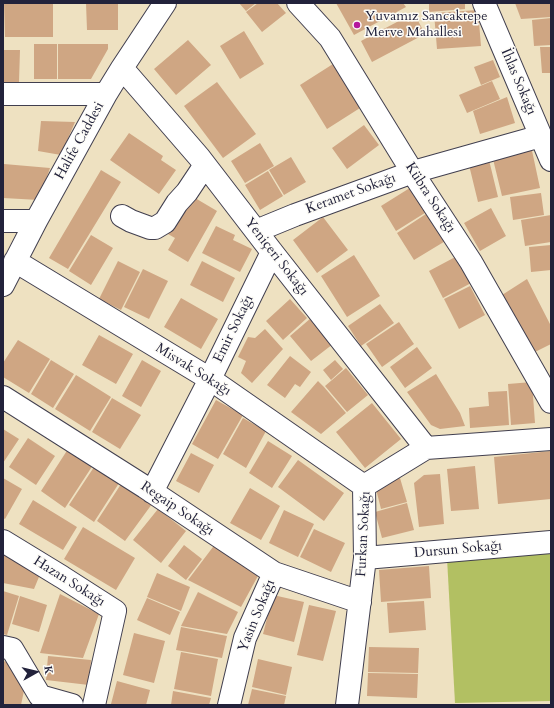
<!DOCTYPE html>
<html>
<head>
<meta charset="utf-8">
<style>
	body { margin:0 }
	#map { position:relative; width:554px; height:708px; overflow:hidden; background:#eee1c1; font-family:Cardo,serif }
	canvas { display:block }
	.frame { position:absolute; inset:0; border:4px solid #22223b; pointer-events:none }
	.north { position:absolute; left:16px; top:652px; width:40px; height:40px; -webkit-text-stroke:3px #fdfcf7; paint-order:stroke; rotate:82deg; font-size:11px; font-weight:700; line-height:16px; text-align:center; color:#22223b }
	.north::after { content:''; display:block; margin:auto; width:14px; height:18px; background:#22223b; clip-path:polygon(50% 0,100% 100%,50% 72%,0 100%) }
</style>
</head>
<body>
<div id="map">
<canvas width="554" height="708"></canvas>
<div class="frame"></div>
<div class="north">K</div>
</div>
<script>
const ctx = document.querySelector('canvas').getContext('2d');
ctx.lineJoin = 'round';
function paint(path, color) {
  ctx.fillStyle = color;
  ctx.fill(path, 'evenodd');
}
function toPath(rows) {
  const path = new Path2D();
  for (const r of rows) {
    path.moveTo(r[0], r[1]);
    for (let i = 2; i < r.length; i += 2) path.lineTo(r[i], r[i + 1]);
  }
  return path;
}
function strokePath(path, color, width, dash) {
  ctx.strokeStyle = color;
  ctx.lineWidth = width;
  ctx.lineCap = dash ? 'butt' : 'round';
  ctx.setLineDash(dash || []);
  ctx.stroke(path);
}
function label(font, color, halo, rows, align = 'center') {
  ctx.font = font + ' Cardo,serif';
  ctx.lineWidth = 3;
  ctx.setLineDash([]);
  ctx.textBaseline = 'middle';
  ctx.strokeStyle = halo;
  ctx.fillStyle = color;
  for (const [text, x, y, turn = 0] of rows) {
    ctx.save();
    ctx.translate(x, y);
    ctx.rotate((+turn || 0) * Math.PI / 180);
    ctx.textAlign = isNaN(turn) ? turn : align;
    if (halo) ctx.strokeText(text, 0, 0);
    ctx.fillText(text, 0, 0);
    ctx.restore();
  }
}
paint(toPath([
	[551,550,551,701,455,703,447,558]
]), '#b2c062');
paint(toPath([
	[4,3,53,3,53,37,5,37],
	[86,3,118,3,118,30,87,30],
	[239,3,256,3,246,11],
	[258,3,277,3,286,13,262,32,246,12],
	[336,3,403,3,406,7,354,35],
	[429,3,465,3,465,9,429,12],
	[515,3,551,3,551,17,521,19],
	[478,10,481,46,437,49,434,13],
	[414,13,425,34,372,62,361,41],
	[551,18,551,45,534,46,532,20],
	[244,31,264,64,240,79,220,46],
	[188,40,211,65,176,95,154,69],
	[34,44,57,44,57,79,34,79],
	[58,44,108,44,108,49,91,79,58,79],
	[540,47,551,47,551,73,542,73],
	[3,50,20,50,19,82,3,82],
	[493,60,500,77,481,85,474,67],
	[333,64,360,108,327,129,300,85],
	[492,81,500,99,467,113,459,95],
	[217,82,256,134,223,158,184,106],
	[507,97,515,123,480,134,473,111],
	[41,121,75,122,61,155,38,151],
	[364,125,379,145,347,169,332,148],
	[129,133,163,156,161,160,176,170,159,194,110,160],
	[260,143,274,166,245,183,231,161],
	[531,146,540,188,502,196,492,155],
	[291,157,306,182,284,195,269,170],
	[489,160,498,197,478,202,469,165],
	[4,164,50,168,39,200,3,198],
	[101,170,121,182,68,269,49,258],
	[268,171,283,196,260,210,245,185],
	[413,186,428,211,396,231,381,206],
	[541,193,544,215,513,220,510,197],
	[190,195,217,211,188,262,168,250,175,238,168,234],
	[491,208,506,236,480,251,464,223],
	[429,212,447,240,414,260,397,233],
	[551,215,551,242,525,246,521,220],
	[323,217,348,250,317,273,293,240],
	[216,226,235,235,233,240,252,249,240,272,202,253],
	[91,235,113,248,91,285,69,271],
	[551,245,551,270,531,272,529,247],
	[354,255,380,296,347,317,321,276],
	[459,255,473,282,443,298,429,271],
	[118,261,140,272,121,310,99,299],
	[202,261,235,278,223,302,190,285],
	[143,269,168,281,149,319,124,307],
	[527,279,551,326,551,344,533,353,502,295],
	[470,286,485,315,459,329,444,299],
	[181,298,218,319,201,349,164,327],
	[290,299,307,318,283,340,266,321],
	[380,304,394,323,361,346,348,326],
	[311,318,333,344,311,361,290,336],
	[399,322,414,344,382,367,366,344],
	[265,329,283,349,252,383,241,373,246,361,238,357,248,337,255,338],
	[99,335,133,354,116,384,82,365],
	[18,340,50,359,29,393,3,377,3,363],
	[417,347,432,368,405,388,390,367],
	[290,356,311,372,300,387,295,384,285,398,267,385],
	[51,360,74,374,53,408,31,394],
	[142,360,161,371,141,407,122,396],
	[335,360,343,369,331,380,323,370],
	[346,368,368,395,347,412,325,386],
	[436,374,460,413,465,426,440,429,431,425,407,392],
	[76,375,111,397,90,431,55,409],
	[318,381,324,387,346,413,321,434,291,412],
	[532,382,535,423,511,425,508,384],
	[507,391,509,425,470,428,469,408,489,406,488,392],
	[112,398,141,415,120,449,92,432],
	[216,400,243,415,218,459,192,444],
	[372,403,401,439,365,468,336,432],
	[243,418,266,431,246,468,223,454],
	[3,429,19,439,3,463],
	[28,438,55,456,36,485,9,467],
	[268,441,292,456,272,488,249,473],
	[68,449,93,465,65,508,41,491],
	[551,451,551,499,498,504,494,457],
	[191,453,214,465,199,493,176,481],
	[298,460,344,493,324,521,278,487],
	[96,464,121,480,94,522,69,505],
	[475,466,479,509,451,511,447,469],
	[440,474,444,524,419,527,414,483,424,475],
	[3,478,22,489,5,519,3,518],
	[400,478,407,502,381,509,375,485],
	[123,481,152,504,125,541,97,521],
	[250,488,280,506,261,540,230,523],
	[33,500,77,527,63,550,19,524],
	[407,503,414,530,382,538,375,512],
	[158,509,186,531,161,563,133,540],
	[284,510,314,524,298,557,269,543],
	[83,527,135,558,116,590,64,559],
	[314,529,345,543,331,572,300,557],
	[216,543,259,574,241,607,188,580],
	[184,545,202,559,186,580,168,566],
	[3,549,41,572,34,589,3,583],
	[429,566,431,598,381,602,379,570],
	[157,573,190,587,181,611,147,597],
	[3,591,19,596,7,635,3,634],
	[198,592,238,612,227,634,181,626],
	[60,594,99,614,83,658,40,653],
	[273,595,304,602,294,642,263,634],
	[20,596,47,605,39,632,12,624],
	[147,598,180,612,170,635,137,620],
	[424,601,426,630,389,633,387,603],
	[309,605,336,611,323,661,297,655],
	[181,627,227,636,222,658,176,650],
	[134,633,165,641,154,683,123,675],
	[369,647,419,648,418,673,368,672],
	[181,652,218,659,211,696,174,689],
	[48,656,91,660,89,685,46,680],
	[258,659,292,667,286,695,252,687],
	[3,661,14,664,25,686,21,705,3,705],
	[368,673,418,674,417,698,367,696],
	[117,681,150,690,146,705,116,705,111,704],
	[252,689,286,696,284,705,248,705],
	[173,691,211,698,209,705,171,705]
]), '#cfa683');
const minor = toPath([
	[298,3,330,38,418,181,471,262,551,402],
	[484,3,551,160],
	[122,68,199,157,272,252,426,448],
	[3,94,106,94],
	[122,216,131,221,150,228,155,228,165,222,177,203,187,192,205,165],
	[3,221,36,221],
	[256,231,295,215,413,172,541,136],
	[15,261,210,379,364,486],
	[3,285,36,221,106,94,122,68,165,3],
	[3,397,145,487,274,573,360,602],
	[152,492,210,379,272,252],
	[3,541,62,577,115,611,94,705],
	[365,558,551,542],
	[3,647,12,649,40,696,72,705],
	[229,705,245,638,274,573],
	[347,705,365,558,364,486,426,448,551,439]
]);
strokePath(minor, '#413f4f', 24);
strokePath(minor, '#fff', 22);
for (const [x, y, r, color] of [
	[357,25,4,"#b5179e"]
]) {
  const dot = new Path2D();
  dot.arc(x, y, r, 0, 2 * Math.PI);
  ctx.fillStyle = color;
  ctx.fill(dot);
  strokePath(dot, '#fdfcf7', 1.5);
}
label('14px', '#22223b', '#fdfcf7', [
	["Yuvamız Sancaktepe",365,17],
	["Merve Mahallesi",365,33]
], 'left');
label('14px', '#22223b', '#fdfcf7', [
	["İhlas Sokağı",518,82,67],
	["Halife Caddesi",80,141,-61],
	["Keramet Sokağı",351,194,-20],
	["Kübra Sokağı",430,198,57],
	["Yeniçeri Sokağı",276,257,52],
	["Emir Sokağı",234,329,-64],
	["Misvak Sokağı",193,370,32],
	["Regaip Sokağı",177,509,34],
	["Furkan Sokağı",364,534,-87],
	["Dursun Sokağı",458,550,-5],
	["Hazan Sokağı",69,582,32],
	["Yasin Sokağı",257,616,-68]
]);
</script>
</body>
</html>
